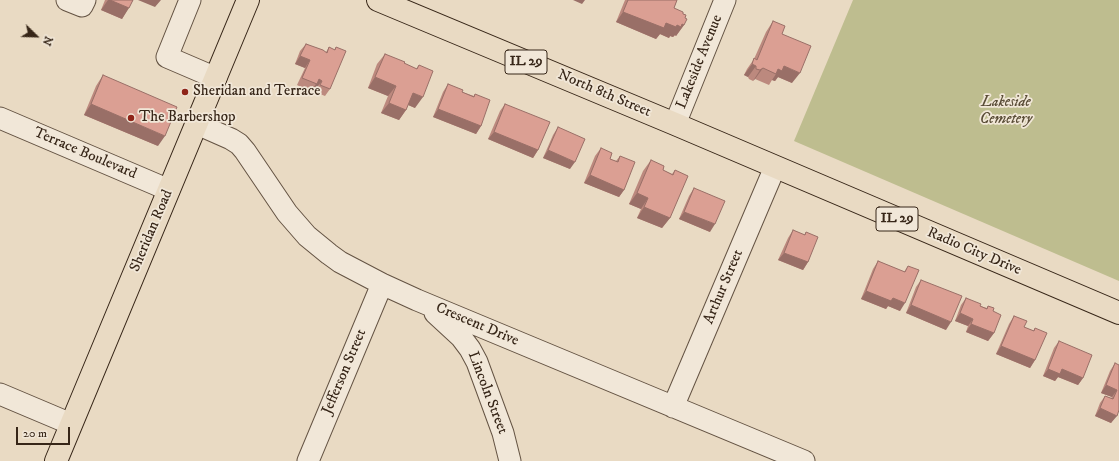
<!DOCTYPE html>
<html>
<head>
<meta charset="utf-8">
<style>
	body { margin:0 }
	#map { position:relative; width:1119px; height:461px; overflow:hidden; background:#e9dac3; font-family:"IM FELL DW Pica",serif }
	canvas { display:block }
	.north { position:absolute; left:16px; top:16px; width:40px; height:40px; -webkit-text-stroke:3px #f1e7d8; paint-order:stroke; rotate:113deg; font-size:11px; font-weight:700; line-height:16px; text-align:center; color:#372618 }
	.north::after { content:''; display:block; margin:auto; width:14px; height:18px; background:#372618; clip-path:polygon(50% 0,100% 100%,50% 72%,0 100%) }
	.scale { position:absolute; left:16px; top:427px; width:54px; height:18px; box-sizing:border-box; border:2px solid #372618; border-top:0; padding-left:5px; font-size:12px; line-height:14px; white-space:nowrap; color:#372618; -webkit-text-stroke:3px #f1e7d8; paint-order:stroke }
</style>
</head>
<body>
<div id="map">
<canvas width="1119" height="461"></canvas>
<div class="north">N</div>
<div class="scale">20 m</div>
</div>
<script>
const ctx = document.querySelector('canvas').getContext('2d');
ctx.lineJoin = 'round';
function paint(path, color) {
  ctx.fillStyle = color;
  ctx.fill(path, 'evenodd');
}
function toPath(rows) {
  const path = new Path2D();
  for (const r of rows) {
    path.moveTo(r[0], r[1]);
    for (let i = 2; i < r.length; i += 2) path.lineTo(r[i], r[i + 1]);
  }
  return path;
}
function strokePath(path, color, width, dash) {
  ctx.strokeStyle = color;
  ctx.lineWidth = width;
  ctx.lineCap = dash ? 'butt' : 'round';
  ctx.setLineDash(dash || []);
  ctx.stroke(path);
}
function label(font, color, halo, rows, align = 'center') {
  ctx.font = font + ' "IM FELL DW Pica",serif';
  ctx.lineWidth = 3.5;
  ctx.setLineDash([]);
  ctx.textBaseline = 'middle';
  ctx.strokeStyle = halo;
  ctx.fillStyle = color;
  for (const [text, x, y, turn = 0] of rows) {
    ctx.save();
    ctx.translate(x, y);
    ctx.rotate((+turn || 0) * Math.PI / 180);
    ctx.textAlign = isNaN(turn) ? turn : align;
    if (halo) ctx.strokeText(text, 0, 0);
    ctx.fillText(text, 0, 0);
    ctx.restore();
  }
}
paint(toPath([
	[853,0,1119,0,1119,281,794,141]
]), '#bebd8f');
const minor = toPath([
	[67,0,82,6,85,0],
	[190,0,167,57,216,78],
	[0,118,169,190],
	[197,124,231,139,239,144,245,151,287,213,307,236,329,254,340,262,382,284,417,300,804,461],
	[675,124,725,0],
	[435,313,461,337,470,349,477,362,503,433,510,461],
	[0,394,71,424],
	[673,407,775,167],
	[308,461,382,284]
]);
const major = toPath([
	[378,0,675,124,1119,313],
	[56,461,248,0]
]);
strokePath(minor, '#645343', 23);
strokePath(major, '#372618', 24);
strokePath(minor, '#f1e7d8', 21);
strokePath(major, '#e9dac3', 22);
paint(toPath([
	[105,0,133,0,122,19,101,10],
	[625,0,677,0,674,8,683,14,685,18,684,25,676,36,675,35,673,37,670,36,669,38,660,34,656,39,616,22],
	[773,21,782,34,792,83,778,77,775,81,772,80,769,85,755,79,753,81,749,79,748,77,744,75,747,69,754,59,766,32],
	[306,44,326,52,329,47,334,50,336,47,330,89,325,96,315,92,316,88,314,87,311,92,297,85,305,68,295,64,300,51],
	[385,54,404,63,416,69,419,65,415,108,408,105,406,110,399,120,381,113,388,96,368,88,377,64],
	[103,75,158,146,84,115,96,86],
	[448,84,462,92,474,96,475,94,481,126,476,134,433,117,443,92],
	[505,104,538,150,533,158,488,139,500,111],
	[558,127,570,169,543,158,553,135],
	[601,148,610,159,616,161,620,156,624,190,619,197,584,183,595,156],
	[651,160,663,170,672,174,675,170,670,218,662,228,637,218,641,209,629,204,643,171],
	[694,188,710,232,679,219,689,196],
	[793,230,804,235,806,232,808,262,803,270,778,260,788,238],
	[878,261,904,272,908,266,900,311,888,306,886,309,861,299,873,269],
	[921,280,946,330,906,313,916,287],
	[966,298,980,306,987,308,988,306,993,311,994,333,988,341,966,332,968,326,955,321,961,305],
	[1014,316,1024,327,1033,331,1035,328,1035,360,1030,368,996,354,1009,324],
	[1059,341,1083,378,1078,385,1058,377,1055,381,1043,376,1054,348],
	[1115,363,1119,410,1111,423,1095,416,1100,403,1105,396,1111,398,1112,397,1101,393,1110,371]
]), '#bc897e');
paint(toPath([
	[108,0,110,0,129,8,122,19,101,10],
	[138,0,161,0,155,7],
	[573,0,585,0,582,4],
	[623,12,666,23,677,25,682,24,684,25,676,36,675,35,673,37,670,36,669,38,660,34,656,39,616,22],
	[300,56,310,60,305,68,295,64],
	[752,64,756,66,748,77,744,75],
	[784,66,800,73,792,83,778,77,775,81,772,80,776,74,778,69],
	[763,68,755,79,753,81,760,70],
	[375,77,396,86,388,96,368,88],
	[319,79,322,81,316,88,314,87],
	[413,93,423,97,415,108,406,104],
	[389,103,406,110,399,120,381,113],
	[91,104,165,136,158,146,84,115],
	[438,109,481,126,476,134,433,117],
	[494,132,538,150,533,158,488,139],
	[548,150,575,162,570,169,543,158],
	[590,175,624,190,619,197,584,183],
	[637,193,648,198,641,209,629,204],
	[644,207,670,218,662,228,637,218],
	[684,212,715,224,710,232,679,219],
	[784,253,808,262,803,270,778,260],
	[866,291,893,298,905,303,900,311,888,306,886,309,861,299],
	[911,305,951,322,946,330,906,313],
	[960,313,973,319,968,326,955,321],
	[971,324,994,333,988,341,966,332],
	[1001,346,1035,360,1030,368,996,354],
	[1048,369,1062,369,1083,378,1078,385,1058,377,1055,381,1043,376],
	[1106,385,1117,390,1112,397,1101,393],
	[1100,408,1117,416,1111,423,1095,416]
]), '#996f67');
const building = toPath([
	[110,0,133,0,129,8,110,0],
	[628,0,677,0,674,8,683,12,683,14,686,15,685,18,687,19,684,25,682,24,681,27,677,25,676,27,666,23,664,28,623,12,628,0],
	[773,21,785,26,782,34,811,46,800,73,784,66,782,71,778,69,776,74,763,68,760,70,756,69,756,66,752,64,754,58,757,60,773,21],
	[306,44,323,50,327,53,329,47,335,50,336,47,346,51,330,89,320,85,322,81,319,79,317,84,302,78,310,60,300,56,306,44],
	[385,54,405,62,404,63,417,69,419,65,433,71,423,97,413,93,406,110,389,103,396,86,375,77,385,54],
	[103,75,177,107,165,136,91,104,103,75],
	[448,84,463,90,462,92,474,97,475,94,490,100,481,126,438,109,448,84],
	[505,104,550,122,538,150,494,132,505,104],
	[558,127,585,139,575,162,548,150,558,127],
	[601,148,612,153,610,159,618,162,620,156,635,162,624,190,590,175,601,148],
	[651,160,664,166,663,170,673,175,675,170,688,176,670,218,644,207,648,198,637,193,651,160],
	[694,188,725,201,715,224,684,212,694,188],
	[793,230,805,235,806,232,818,237,808,262,784,253,793,230],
	[878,261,905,272,908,266,919,270,905,303,893,298,891,301,866,291,878,261],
	[921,280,962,296,951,322,911,305,921,280],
	[966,298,981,304,980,306,987,309,988,306,994,308,993,311,1001,315,994,333,971,324,973,319,960,313,966,298],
	[1014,316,1027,321,1024,327,1034,331,1035,328,1047,333,1035,360,1001,346,1014,316],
	[1059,341,1092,355,1083,378,1062,369,1060,374,1048,369,1059,341],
	[1115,363,1119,365,1119,410,1117,416,1100,408,1105,396,1113,399,1117,390,1106,385,1115,363]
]);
paint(building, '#db9f93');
strokePath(building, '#996f67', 1);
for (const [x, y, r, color] of [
	[185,92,4,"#8f2418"],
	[131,118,4,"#8f2418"]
]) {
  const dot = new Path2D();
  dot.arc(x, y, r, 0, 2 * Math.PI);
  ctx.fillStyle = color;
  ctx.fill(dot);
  strokePath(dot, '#f1e7d8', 1.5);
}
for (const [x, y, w] of [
	[526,62,42],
	[897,219,42]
]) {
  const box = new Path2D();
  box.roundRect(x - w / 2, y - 12, w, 24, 3);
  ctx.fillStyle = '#f1e7d8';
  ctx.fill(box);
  strokePath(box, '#372618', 1);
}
label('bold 14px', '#372618', null, [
	["IL 29",526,62],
	["IL 29",897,219]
]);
label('15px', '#372618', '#f1e7d8', [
	["Lakeside Avenue",700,62,-68],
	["North 8th Street",604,94,23],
	["Terrace Boulevard",85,154,23],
	["Sheridan Road",152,231,-67],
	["Radio City Drive",974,252,23],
	["Arthur Street",724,287,-67],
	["Crescent Drive",477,325,23],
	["Jefferson Street",345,372,-67],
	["Lincoln Street",487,393,69]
]);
label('15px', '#372618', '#f1e7d8', [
	["Sheridan and Terrace",193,92],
	["The Barbershop",139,118]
], 'left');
label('italic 15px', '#594c36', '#f1e7d8', [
	["Lakeside",1006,103],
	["Cemetery",1006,120]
]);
</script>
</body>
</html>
